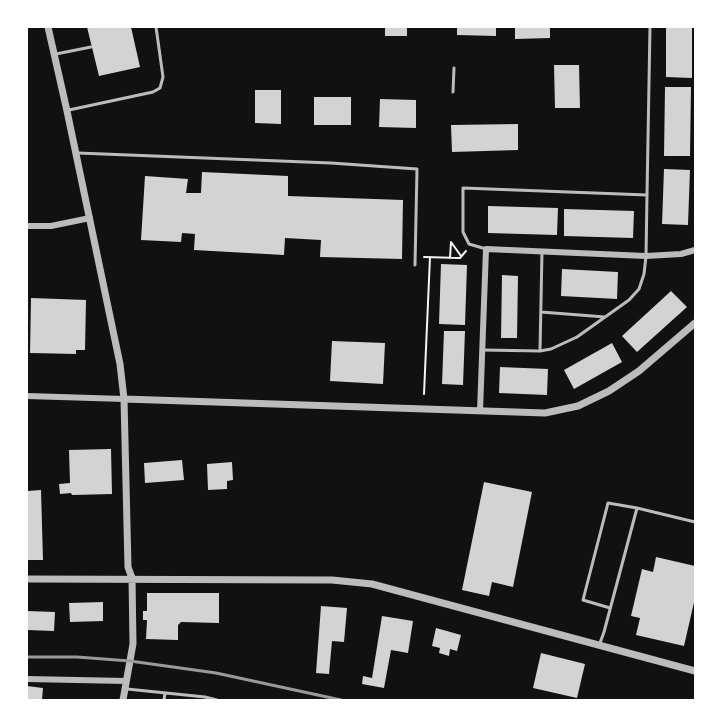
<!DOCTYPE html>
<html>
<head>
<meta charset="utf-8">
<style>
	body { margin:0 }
	#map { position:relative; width:722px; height:727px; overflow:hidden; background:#111; font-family:Georgia,serif }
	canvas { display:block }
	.frame { position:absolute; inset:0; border:28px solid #fff; pointer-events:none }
</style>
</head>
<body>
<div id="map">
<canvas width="722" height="727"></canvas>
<div class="frame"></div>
</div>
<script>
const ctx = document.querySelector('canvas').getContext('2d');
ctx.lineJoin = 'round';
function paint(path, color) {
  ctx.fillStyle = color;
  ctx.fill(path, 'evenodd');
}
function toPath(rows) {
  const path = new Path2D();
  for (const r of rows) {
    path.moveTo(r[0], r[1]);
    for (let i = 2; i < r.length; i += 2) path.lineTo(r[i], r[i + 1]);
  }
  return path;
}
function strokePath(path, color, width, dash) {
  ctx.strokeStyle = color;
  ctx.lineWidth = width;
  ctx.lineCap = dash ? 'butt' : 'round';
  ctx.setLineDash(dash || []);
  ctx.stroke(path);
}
paint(toPath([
	[87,27,131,27,140,67,99,76],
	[385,27,407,27,407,36,385,36],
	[457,27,496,27,496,36,457,35],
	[515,27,550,27,550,38,515,39],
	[666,27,692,27,692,78,666,77],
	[554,65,579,65,580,108,555,108],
	[665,87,691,87,690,156,664,156],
	[255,90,281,90,281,124,255,123],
	[314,97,351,97,351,125,314,125],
	[380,99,416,100,416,128,379,127],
	[518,124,518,150,452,152,451,125],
	[664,169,690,170,688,225,662,224],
	[202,172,288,176,288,196,403,200,402,259,320,257,321,240,285,238,284,255,194,250,195,234,182,233,181,242,141,240,145,176,188,179,186,193,201,193],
	[488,206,558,208,557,235,488,233],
	[564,209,634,211,633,238,564,236],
	[441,264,467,265,465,325,439,324],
	[562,269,618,272,617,299,561,296],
	[502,275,518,276,517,338,501,338],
	[671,291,687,307,637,352,622,336],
	[31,298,86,300,85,350,76,350,76,354,30,353],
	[444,331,465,331,463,385,442,384],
	[332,341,385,343,383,384,330,381],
	[612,343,622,362,574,389,564,370],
	[500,367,548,369,547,395,499,393],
	[111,449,112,494,72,495,71,493,60,494,59,484,70,483,69,450],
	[182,460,184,480,145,483,144,463],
	[232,462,233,480,227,481,227,489,208,490,207,464],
	[484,482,532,492,513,587,492,582,489,596,462,590],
	[41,490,43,560,27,560,27,491],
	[656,557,695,566,695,598,684,646,636,635,640,618,631,616,642,569,653,572],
	[147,593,219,593,219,623,181,622,178,625,178,640,146,639,147,620,143,620,143,611,147,611],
	[103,602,103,621,70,622,69,603],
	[321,606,347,608,344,642,332,641,329,674,316,673],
	[27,611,55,612,54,631,27,630],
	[382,616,413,621,408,653,391,650,384,688,362,684,363,676,372,678],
	[436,628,461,635,457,651,450,649,449,656,439,653,440,648,432,646],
	[541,653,585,664,577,698,533,688],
	[27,686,43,688,42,700,27,700]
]), '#d3d3d3');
strokePath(toPath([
	[424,257,460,258,466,251],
	[450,258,451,242,461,256],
	[424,394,430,257]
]), '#f5f5f5', 2);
strokePath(toPath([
	[56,54,91,47],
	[453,92,454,68],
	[69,110,153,92,160,88,163,77,156,27],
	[78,153,331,163,417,169,415,265],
	[647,195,650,27],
	[541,312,605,317],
	[483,350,540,351,551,349,577,337,629,300,639,289,644,274,646,256,647,195,463,188,463,232,469,244,486,249],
	[540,351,542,251],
	[637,508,695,522],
	[600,643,604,632,637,508,608,503,583,600,610,608],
	[127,689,205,697,217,700],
	[164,700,165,693]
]), '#bcbcbc', 3);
strokePath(toPath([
	[27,226,51,226,90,218],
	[27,396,124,399],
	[480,411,486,249,646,256,681,254,695,250],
	[27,679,126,681]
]), '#bcbcbc', 6);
strokePath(toPath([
	[48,27,67,111,120,364,124,399,128,567,132,578,133,644,123,700],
	[124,399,545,413,578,406,609,391,639,371,695,323],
	[27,579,332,580,372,584,695,671]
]), '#bcbcbc', 7);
strokePath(toPath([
	[27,657,77,657,130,661,216,673,341,700]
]), '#9a9a9a', 3);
</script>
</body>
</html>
